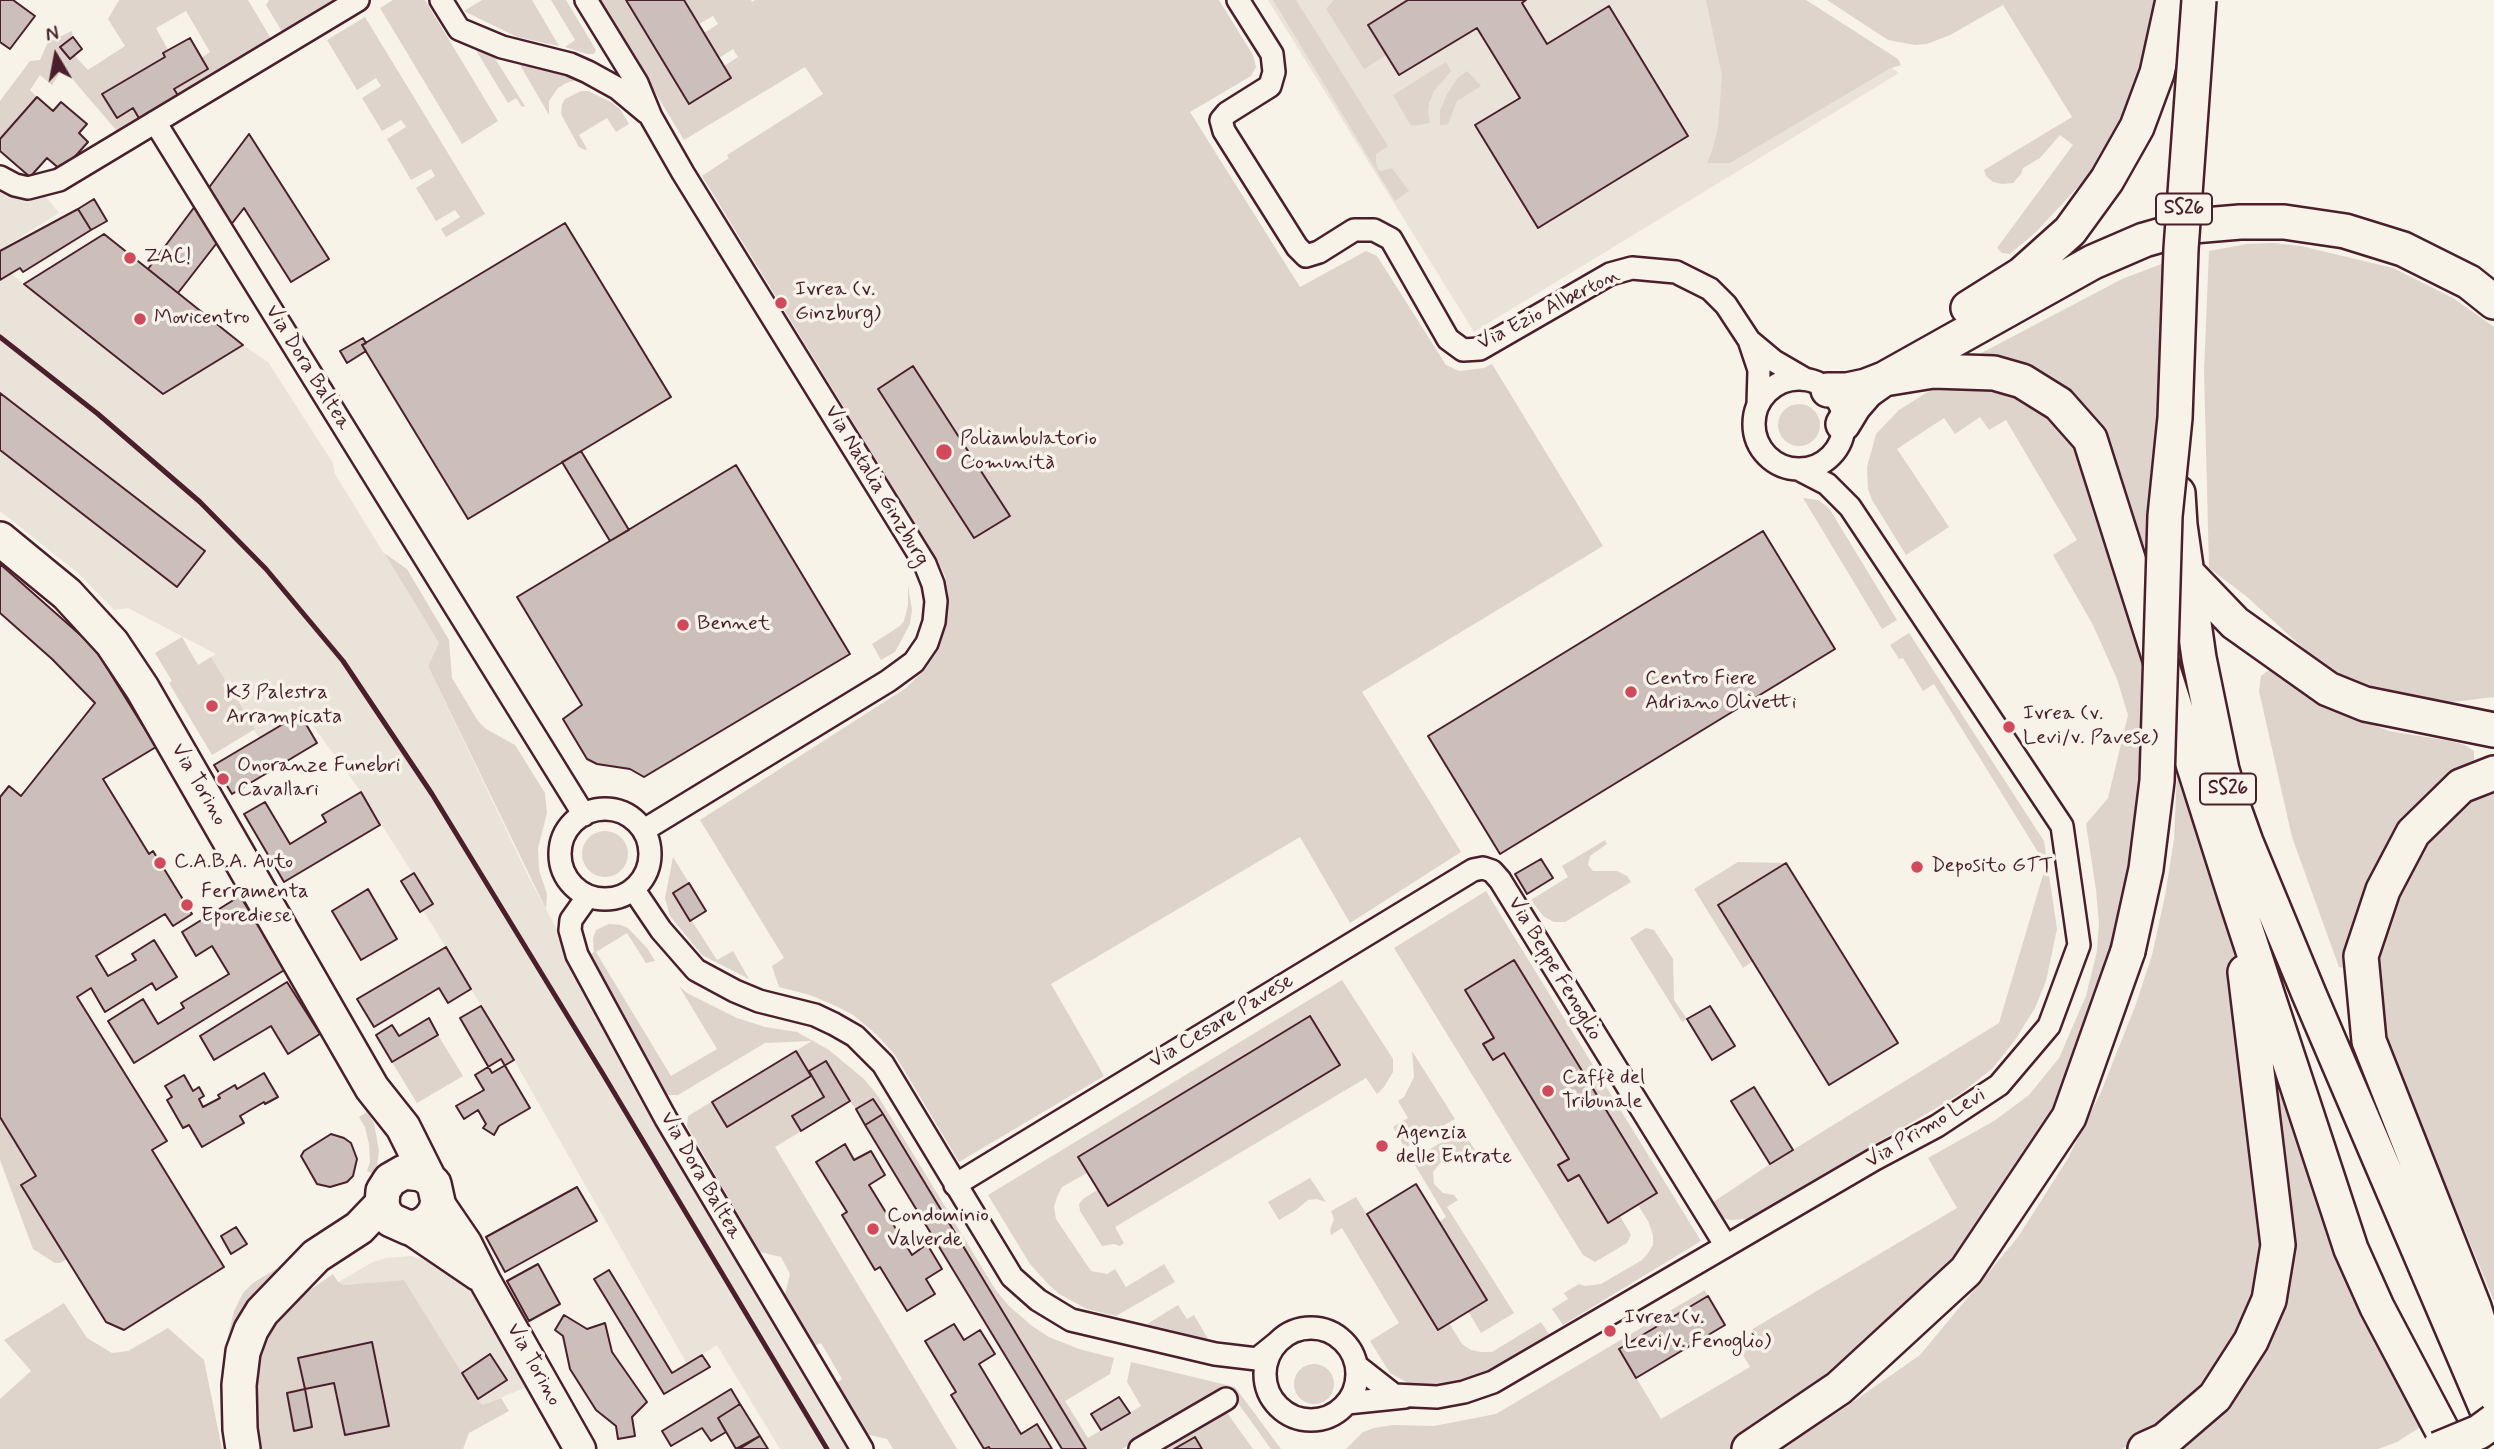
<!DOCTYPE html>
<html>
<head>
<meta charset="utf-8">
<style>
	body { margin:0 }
	#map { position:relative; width:2494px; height:1449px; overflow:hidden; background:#f7f3e8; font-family:Mynerve,sans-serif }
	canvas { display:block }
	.north { position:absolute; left:21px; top:21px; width:70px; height:70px; -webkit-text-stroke:5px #f7f3e8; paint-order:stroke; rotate:350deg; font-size:19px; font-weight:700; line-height:28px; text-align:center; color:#4a1f2b }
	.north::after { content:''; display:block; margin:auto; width:24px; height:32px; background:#4a1f2b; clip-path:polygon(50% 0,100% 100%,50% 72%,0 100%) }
</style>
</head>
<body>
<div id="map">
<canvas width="2494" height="1449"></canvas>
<div class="north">N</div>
</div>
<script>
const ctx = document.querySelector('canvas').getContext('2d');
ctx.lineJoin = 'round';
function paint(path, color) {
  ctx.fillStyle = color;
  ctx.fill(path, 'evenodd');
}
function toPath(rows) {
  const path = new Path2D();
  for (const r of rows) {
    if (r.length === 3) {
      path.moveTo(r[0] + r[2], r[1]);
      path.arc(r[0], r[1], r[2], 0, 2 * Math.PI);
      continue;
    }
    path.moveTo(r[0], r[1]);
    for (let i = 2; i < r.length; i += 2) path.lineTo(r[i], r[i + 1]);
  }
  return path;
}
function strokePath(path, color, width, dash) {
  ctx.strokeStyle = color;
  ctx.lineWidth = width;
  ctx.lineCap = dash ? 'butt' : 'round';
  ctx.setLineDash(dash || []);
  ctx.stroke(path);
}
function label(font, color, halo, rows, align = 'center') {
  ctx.font = font + ' Mynerve,sans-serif';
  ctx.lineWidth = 7;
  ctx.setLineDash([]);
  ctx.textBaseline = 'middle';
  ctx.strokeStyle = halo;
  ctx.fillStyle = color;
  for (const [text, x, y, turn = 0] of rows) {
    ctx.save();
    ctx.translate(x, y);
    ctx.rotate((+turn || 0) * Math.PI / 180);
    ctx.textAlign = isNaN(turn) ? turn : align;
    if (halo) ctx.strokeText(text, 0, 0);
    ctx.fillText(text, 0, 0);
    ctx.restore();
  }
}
paint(toPath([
	[1268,0,1795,0,1899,73,1474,332],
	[0,188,21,200,29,200,42,192,59,213,0,250],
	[0,265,162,394,243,345,268,362,333,463,335,474,439,643,428,666,529,878,572,957,850,1449,780,1449,717,1345,687,1364,514,1060,423,910,432,904,361,792,303,712,259,738,211,657,216,654,128,608,114,610,79,574,0,511],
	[411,1256,440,1265,479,1293,530,1386,482,1405,404,1280,344,1285,338,1282,373,1262,386,1258]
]), '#eae3da');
paint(toPath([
	[119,0,248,0,273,42,180,100,174,89,208,70,201,58,210,52,186,11,156,28,168,50,163,53,165,57,103,94,117,118,133,108,143,124,122,137,63,68,52,85,40,75,30,90,37,97,0,139,0,101,30,61,40,60,48,42,72,31,73,37,60,47,69,59,74,55,88,70,125,46,108,19],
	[269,0,341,0,284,35,266,5],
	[393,0,425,0,498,121,462,144,380,8],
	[482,0,532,0,559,46,517,37,464,11],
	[551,0,566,0,596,50,594,54,587,54,565,47,575,40],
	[599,0,626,0,731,78,724,66,738,57,733,49,719,58,704,33,718,24,713,16,699,24,684,0,751,0,752,2,755,0,1219,0,1253,55,1256,67,1251,76,1190,112,1300,287,1366,251,1377,256,1446,365,1459,371,1484,368,1492,364,1603,546,1362,692,1461,852,1350,923,1300,837,1051,984,1104,1076,959,1162,895,1055,876,1034,853,1015,838,1007,810,995,779,987,772,966,784,958,700,820,906,688,926,668,936,653,946,625,948,591,945,576,938,561,702,176,729,158,727,155,823,94,805,67,684,140],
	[1273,0,1296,0,1388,146,1376,154,1376,163,1378,170,1381,171,1392,168,1409,191,1395,201],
	[1334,0,1408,0,1368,25,1386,55,1364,69,1326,9],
	[1706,0,1806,0,1898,59,1901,65,1889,69,1730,163,1707,163,1712,151,1718,128,1722,76],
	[1827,0,2158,0,2133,97,2125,118,2105,152,2085,179,2063,203,2036,232,2010,254,2002,253,1997,248,2073,145,2060,135,2040,158,2023,168,2021,174,2013,183,2002,184,1993,182,1986,176,1984,170,2072,117,2003,5,1950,35,1927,44,1915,45,1888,40],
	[365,17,485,214,446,237,441,229,460,217,455,210,436,221,416,188,435,176,431,169,411,180,387,139,406,127,401,120,382,131,362,98,381,86,376,78,357,90,327,40],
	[474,47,487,49,494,57,525,106,522,107,516,98,508,103],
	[516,58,586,78,566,83,558,88,549,101,549,115],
	[1446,62,1451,71,1434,91,1429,103,1428,112,1430,123,1411,126,1393,95],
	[1467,71,1481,86,1457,101,1448,124,1440,125,1440,111,1447,94,1458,78],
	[581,91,588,91,611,102,620,109,629,124,616,132,607,118,579,135,587,149,585,150,579,147,561,114,562,104,565,99],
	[2274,243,2301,246,2393,268,2453,298,2494,327,2494,697,2436,704,2405,701,2349,682,2325,668,2246,596,2209,568,2204,371,2209,251,2247,244],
	[2177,258,2157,597,2103,449,1970,359,2122,279],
	[1968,384,2029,398,2079,444,2151,655,2137,861,2078,1066,2038,1147,1955,1264,1849,1366,1778,1418,1729,1449,1346,1449,1363,1432,1374,1428,1393,1425,1434,1426,1496,1414,1705,1290,1708,1296,1619,1349,1661,1419,1750,1367,1734,1340,1957,1208,1928,1158,1994,1121,2029,1095,2059,1058,2086,996,2097,951,2099,923,2096,890,2086,824,2108,798,2128,715,2117,679,2093,625,2053,555,2077,540,2006,420,1989,430,1980,417,1955,434,1944,418,1897,449,1949,527,1906,555,1872,500,1868,489,1867,467,1876,434,1899,410,1934,388],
	[1799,425,21],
	[1803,498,1818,500,1829,508,1897,620,1882,629],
	[384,553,407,569,449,640,452,678,478,721,486,729,515,745,545,793,547,813,538,848,539,870,547,894,546,909,428,666,439,643],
	[908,585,912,610,910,624,895,652,881,660,872,644,900,626,904,621,908,605],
	[1909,633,2044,841,2057,929,2046,981,2035,1008,2015,1040,1993,1068,1960,1094,1747,1219,1731,1220,1723,1218,1709,1205,1770,1164,1999,1023,2046,865,1934,684,1923,691,1903,658,1899,659,1890,645],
	[182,637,198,665,211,657,255,729,212,755,169,683,172,681,155,653],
	[2269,670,2281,671,2346,713,2365,722,2389,731,2450,741,2465,745,2474,751,2474,760,2469,767,2440,782,2404,819,2388,843,2374,869,2362,904,2347,966,2343,968,2339,967,2292,837,2259,691,2261,676],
	[2178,749,2233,921,2265,1213,2256,1303,2209,1388,2142,1440,2121,1449,1776,1449,1837,1413,1920,1355,2018,1237,2067,1160,2101,1092,2136,1004,2152,955,2165,896,2174,839],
	[2494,781,2494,1301,2390,1050,2381,1020,2377,979,2380,944,2387,907,2435,821],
	[605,854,23],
	[1605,840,1607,844,1590,856,1588,865,1593,871,1617,871,1627,876,1631,882,1565,922,1554,922,1543,916,1531,900,1568,877,1562,866],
	[673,857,689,883,674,893,717,960,733,951,749,979,702,955,670,916,665,898],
	[1738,862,1786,863,1718,904,1753,961,1743,968,1694,889],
	[1486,891,1701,1241,1563,1325,1552,1309,1568,1299,1564,1293,1579,1284,1585,1286,1601,1284,1642,1260,1648,1253,1653,1245,1653,1235,1648,1221,1638,1205,1657,1193,1514,960,1466,990,1494,1038,1483,1045,1493,1060,1504,1053,1569,1159,1558,1166,1568,1181,1579,1175,1608,1223,1620,1216,1631,1235,1627,1243,1595,1262,1583,1255,1394,948],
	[609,924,621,925,628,928,647,948,655,961,646,963,627,933,596,952,671,1076,717,1049,679,986,687,993,737,1018,765,1027,797,1032,829,1050,864,1079,878,1096,995,1289,1008,1305,1032,1326,1049,1337,1079,1349,1114,1358,1110,1374,1065,1401,1088,1438,1141,1406,1127,1382,1131,1362,1235,1387,1281,1449,1271,1449,1227,1388,1122,1449,1086,1449,873,1099,856,1109,850,1102,775,1147,957,1449,893,1449,887,1439,866,1434,836,1383,842,1379,821,1343,814,1346,785,1294,790,1274,781,1257,760,1252,687,1126,688,1116,812,1041,765,1043,678,1095,667,1095,590,955,594,952,593,938,596,930],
	[1646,928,1654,930,1673,959,1674,1000,1687,1019,1682,1022,1630,938],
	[1342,980,1393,1059,1393,1072,1384,1087,1377,1094,1366,1078,1115,1227,1124,1243,1120,1246,1114,1244,1102,1246,1080,1211,1079,1204,1083,1199,1097,1190,1108,1206,1340,1065,1309,1016,1078,1157,1087,1173,1062,1187,1057,1197,1054,1207,1056,1219,1091,1271,1107,1274,1115,1269,1126,1287,1164,1264,1175,1282,1116,1316,1087,1309,1059,1294,1047,1283,1030,1264,988,1195],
	[2263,1026,2422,1426,2397,1442,2378,1449,2164,1449,2266,1336],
	[438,1035,463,1076,417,1103,392,1062],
	[1412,1051,1455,1119,1405,1148,1393,1127,1408,1118,1398,1101,1404,1097,1414,1077],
	[367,1112,374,1123,379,1151,376,1175,367,1171,370,1162,369,1144,365,1127,359,1117],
	[0,1117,36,1176,22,1185,67,1259,60,1263,55,1263,33,1249,0,1160],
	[1462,1130,1477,1153,1461,1163,1452,1159,1441,1162,1433,1172,1434,1184,1443,1193,1454,1195,1458,1200,1447,1207,1514,1313,1481,1333,1468,1311,1439,1222,1446,1217,1412,1160],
	[1310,1178,1326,1202,1317,1199,1308,1200,1296,1210,1279,1220,1268,1202],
	[1356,1197,1438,1330,1449,1323,1462,1344,1471,1350,1481,1352,1492,1352,1541,1322,1549,1334,1482,1375,1429,1385,1408,1383,1390,1373,1370,1341,1399,1323,1342,1228,1331,1235,1330,1230,1334,1219,1331,1211],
	[288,1268,229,1368,226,1345,234,1311,243,1293,253,1283,276,1269],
	[333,1274,338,1282,344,1285,404,1280,482,1405,501,1398,509,1411,469,1433,463,1449,253,1449,253,1358,284,1308],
	[64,1303,87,1338,112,1353,128,1351,168,1328,204,1360,222,1449,0,1449,0,1399,31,1371,4,1340],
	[1178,1305,1187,1319,1194,1315,1208,1339,1147,1324],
	[1314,1384,20],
	[1225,1410,1253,1449,1157,1449]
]), '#ded4cc');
const building = toPath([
	[0,0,13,0,35,16,10,49,0,42,0,0],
	[626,0,684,0,731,78,689,104,626,0],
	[1408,0,1526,0,1522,3,1547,44,1609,6,1688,136,1538,228,1475,125,1520,98,1477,28,1399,75,1368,25,1408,0],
	[73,37,82,49,70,59,60,47,73,37],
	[190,38,208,69,174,89,179,97,140,120,133,108,117,118,102,94,165,57,163,53,190,38],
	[37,97,53,111,61,102,87,124,79,133,88,142,62,171,47,158,30,177,0,151,0,139,37,97],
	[249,134,329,259,291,282,244,208,178,293,148,269,249,134],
	[94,199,107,221,91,230,78,209,94,199],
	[78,209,91,230,23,272,20,268,0,280,0,251,78,209],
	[565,223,671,397,468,519,362,345,565,223],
	[104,234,178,293,243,345,163,394,24,284,104,234],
	[363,338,366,343,362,345,366,351,347,363,340,351,363,338],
	[913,366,1010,516,974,538,878,389,913,366],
	[0,393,205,551,177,587,0,450,0,393],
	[581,451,629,530,610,541,562,462,581,451],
	[736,465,850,654,644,777,630,769,597,764,587,759,563,719,582,705,517,597,736,465],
	[1763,531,1835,649,1500,854,1428,736,1763,531],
	[0,564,94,647,156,747,103,779,149,854,153,851,192,914,173,926,165,914,96,956,108,976,136,960,132,954,154,940,177,977,156,990,152,983,105,1012,91,988,77,997,167,1141,152,1150,224,1267,124,1330,106,1322,21,1185,36,1176,0,1117,0,797,9,786,21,796,95,703,52,659,0,613,0,564],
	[300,714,317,743,232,794,214,765,300,714],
	[361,792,380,825,284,882,244,814,265,802,290,844,326,822,322,815,361,792],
	[1541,859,1553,878,1527,894,1515,874,1541,859],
	[1786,863,1898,1043,1829,1085,1718,905,1786,863],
	[414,873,433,904,420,912,401,881,414,873],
	[689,883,706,911,690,921,673,893,689,883],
	[368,889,397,939,361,960,332,911,368,889],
	[240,896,286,969,134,1063,108,1021,143,999,158,1024,184,1008,181,1003,229,974,212,946,196,956,182,932,240,896],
	[446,947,471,989,448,1003,439,988,374,1027,357,999,446,947],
	[1514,960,1657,1193,1608,1223,1579,1175,1568,1181,1558,1165,1569,1159,1504,1053,1493,1060,1483,1044,1494,1038,1465,990,1514,960],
	[287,982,320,1034,288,1054,271,1026,214,1060,200,1036,287,982],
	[481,1006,514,1060,492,1073,460,1018,481,1006],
	[1710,1006,1735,1046,1712,1060,1687,1019,1710,1006],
	[1310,1016,1340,1065,1108,1206,1078,1157,1310,1016],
	[429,1018,438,1035,392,1062,376,1035,392,1025,399,1036,429,1018],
	[796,1051,811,1076,727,1127,712,1102,796,1051],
	[501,1059,530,1108,499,1126,494,1135,483,1128,486,1124,478,1110,464,1119,456,1106,484,1090,475,1075,501,1059],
	[826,1061,850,1101,801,1131,792,1116,824,1097,809,1071,826,1061],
	[264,1073,278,1097,265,1104,264,1102,240,1116,244,1123,202,1147,189,1125,183,1128,167,1100,172,1097,165,1086,184,1075,193,1091,199,1087,204,1096,199,1099,203,1107,220,1098,218,1095,235,1085,237,1089,264,1073],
	[1754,1087,1793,1150,1770,1164,1731,1101,1754,1087],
	[873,1099,883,1114,865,1125,856,1109,873,1099],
	[883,1114,1086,1449,1062,1449,865,1125,883,1114],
	[331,1134,344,1138,351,1143,357,1159,353,1176,347,1182,330,1187,317,1184,301,1156,304,1151,331,1134],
	[845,1144,854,1160,871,1151,885,1175,869,1185,912,1255,927,1244,942,1269,926,1279,935,1294,907,1311,880,1267,875,1270,842,1215,847,1212,816,1162,845,1144],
	[1416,1184,1487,1300,1438,1330,1367,1214,1416,1184],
	[577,1187,597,1221,505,1272,486,1237,577,1187],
	[236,1227,247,1244,231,1254,221,1236,236,1227],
	[538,1264,560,1304,529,1321,507,1281,538,1264],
	[609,1270,672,1373,702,1355,710,1367,664,1394,594,1279,609,1270],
	[1708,1296,1725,1325,1636,1378,1619,1349,1708,1296],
	[564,1315,587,1329,605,1323,612,1352,647,1402,632,1417,635,1436,618,1439,616,1426,596,1410,570,1369,563,1336,555,1330,564,1315],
	[954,1324,964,1340,980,1330,995,1354,979,1364,1021,1434,1037,1424,1052,1449,990,1449,989,1447,984,1449,951,1395,956,1392,925,1341,954,1324],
	[372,1342,389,1426,345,1435,334,1383,305,1389,298,1358,372,1342],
	[490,1354,507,1380,478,1399,462,1373,490,1354],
	[305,1389,312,1427,294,1431,287,1393,305,1389],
	[731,1389,740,1404,718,1418,726,1432,711,1441,702,1428,671,1446,662,1431,731,1389],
	[1119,1397,1130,1413,1101,1430,1091,1414,1119,1397],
	[740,1404,760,1436,736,1449,718,1418,740,1404],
	[760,1436,768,1449,739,1449,760,1436],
	[1195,1437,1202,1449,1174,1449,1195,1437]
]);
paint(building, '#ccbfb9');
strokePath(building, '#4a1f2b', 2);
const street = toPath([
	[441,0,459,29,502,47,570,64,588,72,617,88,647,113],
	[586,0,637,83,651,117,683,173,925,564,933,584,936,601,934,622,927,643,914,662,888,681,644,830],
	[1238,0,1272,54,1274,72,1270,86,1227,113,1221,120,1224,131,1297,247,1306,256,1319,252,1354,230,1374,230,1391,239,1448,339,1463,350,1480,349,1610,274,1632,268,1676,272,1710,289,1726,305,1749,340,1759,370,1758,405],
	[155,122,584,815],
	[0,177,15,185,28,188,59,180,358,0],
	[1750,341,1774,361,1805,379],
	[1799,424,45],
	[605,854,45],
	[634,890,661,930,696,970,735,991,759,1001,815,1015,834,1024,855,1036,883,1064,1012,1277,1038,1300,1071,1320,1215,1354,1257,1359,1278,1342],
	[588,896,571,920,570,930,577,955,666,1119,862,1449],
	[955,1185,1473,870,1483,868,1492,871,1500,880,1726,1246],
	[1311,1374,46],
	[1357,1366,1394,1395,1437,1397,1464,1392,1493,1382,1875,1159,1937,1126,1999,1085,2049,1026,2079,945,2062,826,1850,507,1827,484,1798,469],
	[1347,1403,1405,1397],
	[1140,1449,1226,1399]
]);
const secondary = toPath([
	[438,1202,466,1243,485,1281,580,1449],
	[409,1228,478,1275]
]);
const primary = toPath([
	[1968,308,2022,274,2070,231,2107,180,2137,127,2157,73,2173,0],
	[1828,390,1847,390,1866,386,1884,379,1933,371,1994,373,2022,381,2059,404,2090,439,2235,896,2351,1249,2377,1307,2452,1449],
	[1843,424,1854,406,1867,391,1884,379,2093,262,2144,240,2193,226,2240,222,2284,222,2345,231,2403,249,2469,282,2494,302],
	[2178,493,2180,525,2199,658,2222,770,2232,803,2246,842,2309,994,2494,1426],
	[0,539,67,594,112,643,142,688,372,1088,403,1127,429,1179,434,1184,438,1202,435,1212,429,1220,420,1226,409,1228,391,1220,385,1213,382,1204,383,1191,390,1180,404,1172,421,1174,429,1179],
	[2186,572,2235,623,2328,689,2365,704,2494,730],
	[2494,773,2461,786,2413,833,2383,890,2361,956,2369,1041,2474,1307,2494,1371],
	[243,1449,240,1429,239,1385,243,1352,251,1330,262,1312,316,1256,359,1228,382,1204],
	[1749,1449,1839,1388,1966,1271,2069,1117,2128,951],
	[2145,1449,2165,1440,2215,1397,2251,1341,2269,1300,2278,1245,2245,972]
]);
strokePath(street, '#4a1f2b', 26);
strokePath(secondary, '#4a1f2b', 35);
strokePath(primary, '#4a1f2b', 38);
strokePath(street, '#f7f3e8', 21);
strokePath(secondary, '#f7f3e8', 30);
strokePath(primary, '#f7f3e8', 33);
strokePath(toPath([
	[0,337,98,414,200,502,266,569,343,661,432,794,603,1074,827,1449]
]), '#4a1f2b', 5);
const primaryBridge = toPath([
	[2128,951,2146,869,2157,781,2165,516,2175,418,2181,249,2199,0],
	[2438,1449,2479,1432,2494,1421]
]);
strokePath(primaryBridge, '#4a1f2b', 38, []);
strokePath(primaryBridge, '#f7f3e8', 33);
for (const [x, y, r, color] of [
	[130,258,7,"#d1495b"],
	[781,303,7,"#d1495b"],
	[140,319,7,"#d1495b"],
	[944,452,9,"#d1495b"],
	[683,625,7,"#d1495b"],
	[1631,692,7,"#d1495b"],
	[212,706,7,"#d1495b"],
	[2009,727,7,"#d1495b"],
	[223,779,7,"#d1495b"],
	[160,863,7,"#d1495b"],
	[1917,867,7,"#d1495b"],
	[187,905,7,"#d1495b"],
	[1548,1091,7,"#d1495b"],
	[1382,1146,7,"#d1495b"],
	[873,1229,7,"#d1495b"],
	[1610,1331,7,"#d1495b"]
]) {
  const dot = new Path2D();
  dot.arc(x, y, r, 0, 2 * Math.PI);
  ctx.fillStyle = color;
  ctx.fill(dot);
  strokePath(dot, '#f7f3e8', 2.5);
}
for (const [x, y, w] of [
	[2184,209,56],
	[2228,789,56]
]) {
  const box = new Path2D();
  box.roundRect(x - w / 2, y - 15.5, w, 31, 5);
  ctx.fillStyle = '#f7f3e8';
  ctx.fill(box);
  strokePath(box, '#4a1f2b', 2);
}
label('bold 19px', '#4a1f2b', null, [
	["SS26",2184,209],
	["SS26",2228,789]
]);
label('21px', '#4a1f2b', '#f7f3e8', [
	["ZAC!",144,258],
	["Ivrea (v.",795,291],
	["Ginzburg)",795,315],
	["Movicentro",154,319],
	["Poliambulatorio",960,440],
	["Comunità",960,464],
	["Bennet",697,625],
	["Centro Fiere",1645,680],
	["Adriano Olivetti",1645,704],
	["K3 Palestra",226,694],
	["Arrampicata",226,718],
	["Ivrea (v.",2023,715],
	["Levi/v. Pavese)",2023,739],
	["Onoranze Funebri",237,767],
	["Cavallari",237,791],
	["C.A.B.A. Auto",174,863],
	["Deposito GTT",1931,867],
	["Ferramenta",201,893],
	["Eporediese",201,917],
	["Caffè del",1562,1079],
	["Tribunale",1562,1103],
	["Agenzia",1396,1134],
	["delle Entrate",1396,1158],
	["Condominio",887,1217],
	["Valverde",887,1241],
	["Ivrea (v.",1624,1319],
	["Levi/v. Fenoglio)",1624,1343]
], 'left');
label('21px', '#4a1f2b', '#f7f3e8', [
	["Via Ezio Alberton",1549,310,-27],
	["Via Dora Baltea",307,368,58],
	["Via Natalia Ginzburg",876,486,59],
	["Via Torino",198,785,60],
	["Via Beppe Fenoglio",1554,969,59],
	["Via Cesare Pavese",1222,1022,-31],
	["Via Primo Levi",1926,1129,-31],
	["Via Dora Baltea",700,1176,60],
	["Via Torino",533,1365,61]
]);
</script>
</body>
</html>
